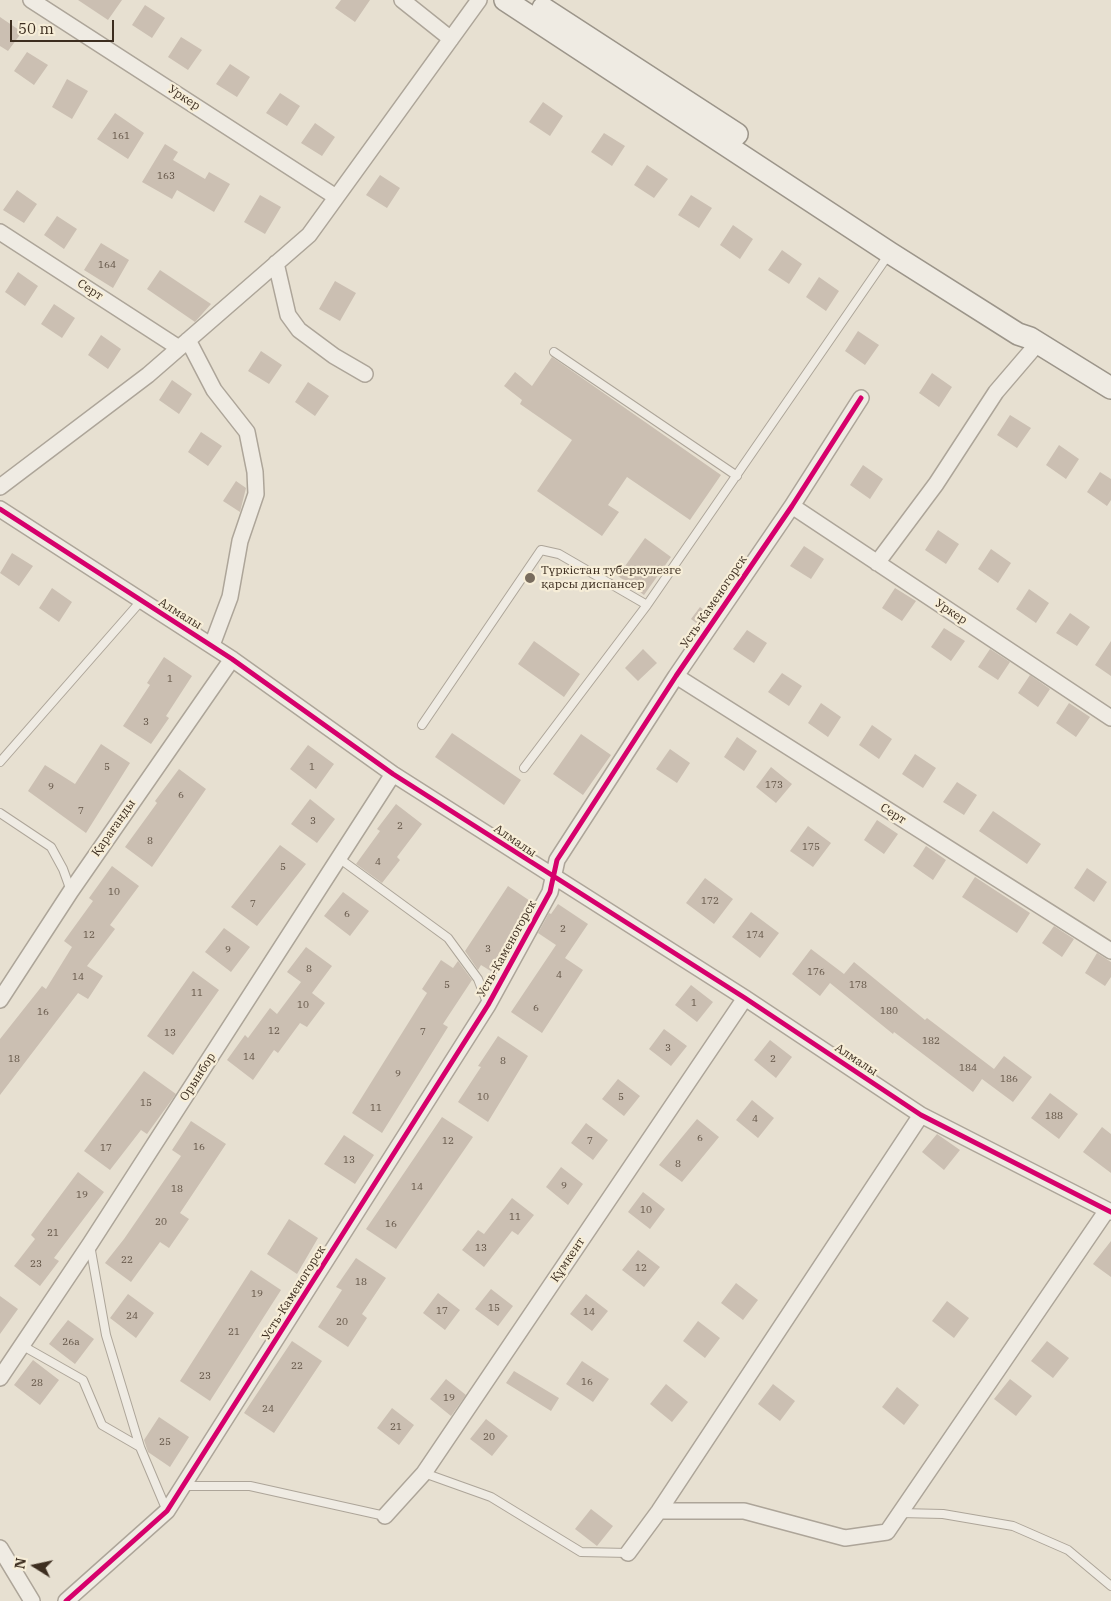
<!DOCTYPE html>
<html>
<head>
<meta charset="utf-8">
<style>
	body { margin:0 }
	#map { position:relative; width:1111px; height:1601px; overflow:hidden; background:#e7e0d1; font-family:"IBM Plex Serif",serif }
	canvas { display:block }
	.north { position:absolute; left:10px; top:1541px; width:50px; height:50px; -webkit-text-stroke:4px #f7eed8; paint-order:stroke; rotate:280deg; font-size:14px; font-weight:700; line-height:20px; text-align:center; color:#3d2e20 }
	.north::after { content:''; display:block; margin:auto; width:18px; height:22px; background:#3d2e20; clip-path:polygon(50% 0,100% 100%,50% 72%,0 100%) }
	.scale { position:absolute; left:10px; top:20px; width:104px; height:22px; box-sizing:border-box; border:2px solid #3d2e20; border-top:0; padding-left:6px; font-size:15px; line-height:18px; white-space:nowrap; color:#3d2e20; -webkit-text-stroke:4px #f7eed8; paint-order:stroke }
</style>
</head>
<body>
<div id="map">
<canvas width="1111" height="1601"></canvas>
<div class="north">N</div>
<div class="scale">50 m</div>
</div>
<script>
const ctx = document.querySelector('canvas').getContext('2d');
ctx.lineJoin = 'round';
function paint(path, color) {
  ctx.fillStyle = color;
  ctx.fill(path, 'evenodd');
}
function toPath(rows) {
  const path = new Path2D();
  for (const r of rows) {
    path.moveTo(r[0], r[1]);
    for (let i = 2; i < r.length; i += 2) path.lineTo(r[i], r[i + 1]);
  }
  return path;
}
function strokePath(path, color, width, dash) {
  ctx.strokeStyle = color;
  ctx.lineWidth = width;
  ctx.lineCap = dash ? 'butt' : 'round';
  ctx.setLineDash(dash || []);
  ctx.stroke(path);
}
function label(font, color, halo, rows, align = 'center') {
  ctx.font = font + ' "IBM Plex Serif",serif';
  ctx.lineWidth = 4.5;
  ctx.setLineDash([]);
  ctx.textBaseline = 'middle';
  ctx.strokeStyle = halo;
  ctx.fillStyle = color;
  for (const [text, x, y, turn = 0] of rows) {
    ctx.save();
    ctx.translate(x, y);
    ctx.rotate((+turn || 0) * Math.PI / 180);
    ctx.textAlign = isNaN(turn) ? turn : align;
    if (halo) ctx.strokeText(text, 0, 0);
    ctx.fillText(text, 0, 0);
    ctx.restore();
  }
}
paint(toPath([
	[78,0,122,0,108,20],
	[341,0,370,0,355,22,335,8],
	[145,5,165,18,152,38,132,25],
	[0,17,22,32,8,51,0,46],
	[181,37,202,50,188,70,168,57],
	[27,52,48,65,34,85,14,71],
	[230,64,250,77,237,97,216,84],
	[67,79,88,91,72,119,52,107],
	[280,93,300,106,287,126,266,113],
	[543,102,563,116,550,136,529,122],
	[115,113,144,133,128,159,97,139],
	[315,123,335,137,322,156,301,143],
	[604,133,625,146,612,166,591,152],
	[165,144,178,152,173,160,205,179,209,172,230,184,214,212,177,190,172,199,142,182],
	[647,165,668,179,654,198,634,185],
	[380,175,400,188,387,208,366,195],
	[17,190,37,204,24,223,3,210],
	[260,195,281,207,265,234,244,222],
	[691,195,712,208,699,228,678,215],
	[57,216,77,229,64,249,44,235],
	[733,225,753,239,740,259,720,245],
	[101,243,129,260,113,288,84,270],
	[782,250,802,264,789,284,768,270],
	[160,270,211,304,195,322,147,289],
	[18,272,38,286,25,306,5,292],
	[819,277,839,291,826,311,806,297],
	[335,281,356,293,340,321,319,309],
	[54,304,75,318,62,338,41,324],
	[858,331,879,345,865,365,845,351],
	[101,335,121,349,108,369,88,355],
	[261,351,282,365,269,384,248,371],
	[552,357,721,475,690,520,627,477,608,505,619,512,602,536,537,491,572,440,520,404,522,400,504,386,515,372,532,386],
	[932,373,952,387,939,407,919,393],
	[172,380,192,394,179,414,159,400],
	[308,382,329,396,315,416,295,402],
	[1010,415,1031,428,1017,448,997,435],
	[201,432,222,446,208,466,188,452],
	[1059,445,1079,459,1066,479,1046,465],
	[863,465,883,479,870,499,850,485],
	[1100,472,1111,479,1111,500,1107,506,1087,492],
	[236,481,246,488,240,512,223,501],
	[938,530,959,544,946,564,925,550],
	[645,538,671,557,644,595,618,576],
	[804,546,824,559,811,579,790,566],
	[991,549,1011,563,998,583,978,569],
	[12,553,33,566,19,586,0,573],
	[52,588,72,602,59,622,39,608],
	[895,588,916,601,902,621,882,608],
	[1029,589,1049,603,1036,623,1016,609],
	[700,607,708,613,699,625,691,619],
	[1070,613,1090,627,1077,646,1056,633],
	[944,628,965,641,951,661,931,647],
	[747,630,767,643,754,663,733,649],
	[534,641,580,674,564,697,518,664],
	[1111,641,1111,676,1095,665],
	[643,649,657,663,638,681,625,668],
	[990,649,1010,662,998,680,978,667],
	[164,657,192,676,166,716,169,718,151,744,123,726,150,685,147,683],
	[782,673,802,686,789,706,768,692],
	[1030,675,1050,689,1038,707,1018,693],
	[821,703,841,717,828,737,808,723],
	[1069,703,1090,717,1076,737,1056,723],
	[872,725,892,739,879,759,859,745],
	[452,733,521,780,504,805,435,757],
	[581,734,611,755,583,795,553,774],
	[737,737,757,751,744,771,724,757],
	[101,744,130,763,86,833,28,791,45,765,75,784],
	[308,745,334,764,316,789,290,769],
	[670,749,690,763,677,783,656,769],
	[915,754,936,768,923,788,902,774],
	[771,767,792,784,776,803,756,787],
	[179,769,206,789,152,867,125,847,157,803,155,801],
	[957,782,977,795,964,815,943,802],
	[310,799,335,819,317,843,291,824],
	[396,804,422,824,397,857,400,860,382,883,356,864,380,831,377,829],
	[993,811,1041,844,1027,864,979,831],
	[877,820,898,834,884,854,864,840],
	[808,826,831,843,813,867,790,851],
	[280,845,306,864,257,926,231,907],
	[926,846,946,860,933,880,913,866],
	[112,866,139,886,110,925,115,929,87,966,103,976,88,999,78,993,0,1095,0,1039,42,986,46,989,72,947,64,941,93,901,89,898],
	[1087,868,1107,882,1094,902,1074,888],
	[975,877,1030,913,1017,933,962,897],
	[705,878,733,899,714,924,686,903],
	[508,886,533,903,494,973,481,965,478,970,465,951],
	[343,892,369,911,350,936,324,916],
	[558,904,588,924,565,958,583,970,542,1033,511,1012,556,945,538,933,549,913,551,914],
	[751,912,779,933,760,958,732,937],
	[1054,926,1074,939,1062,957,1042,943],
	[224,928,250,947,231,972,205,952],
	[306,947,332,966,312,993,325,1003,307,1027,300,1023,278,1053,274,1050,253,1080,227,1060,245,1035,248,1038,270,1008,277,1014,301,982,287,972],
	[811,949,844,974,854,962,925,1020,927,1018,994,1069,1004,1056,1032,1077,1013,1102,982,1079,973,1092,894,1032,893,1034,830,983,820,996,792,974],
	[1097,953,1111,962,1111,977,1105,986,1085,973],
	[441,960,453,968,458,961,472,980,443,1024,448,1027,382,1133,352,1113,427,993,422,989],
	[193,971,219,990,173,1055,147,1036],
	[691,985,713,1002,697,1022,675,1005],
	[664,1029,687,1046,671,1066,649,1049],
	[498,1036,528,1056,488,1122,458,1102,481,1067,478,1066],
	[770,1040,792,1057,776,1078,754,1060],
	[144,1071,176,1094,147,1134,141,1130,110,1170,84,1151],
	[618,1079,640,1096,624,1116,602,1099],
	[1050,1093,1078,1114,1059,1139,1031,1118],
	[752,1100,774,1118,758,1138,736,1120],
	[442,1117,473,1137,396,1249,366,1229],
	[697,1119,719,1137,682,1182,659,1165],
	[191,1121,226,1144,180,1213,189,1219,169,1248,160,1242,131,1282,105,1263,124,1239,181,1156,172,1150],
	[586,1123,608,1140,593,1160,571,1143],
	[1102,1127,1111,1134,1111,1173,1083,1152],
	[937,1134,960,1150,944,1170,922,1152],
	[344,1135,374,1155,355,1184,324,1164],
	[561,1167,583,1184,568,1205,546,1187],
	[78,1172,104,1192,54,1258,59,1261,40,1286,14,1266,35,1239,31,1235],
	[643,1192,665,1209,650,1229,628,1212],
	[512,1198,534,1215,518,1235,512,1231,484,1267,462,1250,478,1230,484,1234],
	[289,1219,318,1238,297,1274,267,1254],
	[1111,1241,1111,1277,1093,1264],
	[638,1250,660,1267,644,1287,622,1270],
	[356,1258,386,1278,362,1314,367,1318,348,1347,318,1327,342,1290,336,1287],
	[251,1270,281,1290,210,1401,180,1381],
	[736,1283,758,1300,743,1320,721,1303],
	[491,1289,513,1306,498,1326,475,1309],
	[438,1293,460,1310,445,1330,423,1313],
	[128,1294,154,1313,136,1338,110,1318],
	[586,1294,608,1311,592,1331,570,1314],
	[0,1296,18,1309,0,1334],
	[947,1301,969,1318,954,1338,932,1321],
	[68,1320,94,1339,75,1364,49,1344],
	[698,1321,720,1338,705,1358,683,1341],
	[292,1341,322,1361,274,1433,244,1413],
	[1047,1341,1069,1358,1053,1378,1031,1361],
	[33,1360,59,1380,40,1405,14,1385],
	[582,1361,609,1379,593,1402,566,1384],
	[514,1371,559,1398,551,1411,506,1383],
	[446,1379,466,1395,451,1416,430,1399],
	[1010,1379,1032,1396,1016,1416,994,1399],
	[666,1384,688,1402,672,1422,650,1404],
	[773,1384,795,1401,780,1421,758,1404],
	[897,1387,919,1405,904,1425,882,1407],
	[392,1408,414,1425,399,1445,377,1428],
	[159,1417,189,1437,170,1467,148,1452,144,1440],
	[486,1419,508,1436,492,1456,470,1439],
	[591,1509,613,1526,597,1546,575,1529]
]), '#cbbfb2');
const lane = toPath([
	[554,352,737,476],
	[422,725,541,550,559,554,647,605],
	[0,762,141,601],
	[524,768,647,605,889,254],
	[0,813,51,847,63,869,71,891],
	[340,859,448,938,478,979,488,1005],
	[90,1245,106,1335,140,1447,167,1511],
	[23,1346,83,1380,102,1425,140,1447],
	[424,1473,491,1497,581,1552,628,1553],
	[183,1486,250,1486,385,1516],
	[900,1513,943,1514,1013,1526,1068,1550,1111,1586]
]);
const street = toPath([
	[31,0,336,197],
	[402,0,451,39],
	[0,232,179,348],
	[276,263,288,315,299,330,334,356,365,374],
	[188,340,214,390,247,432,255,472,256,494,240,541,230,597,212,645],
	[0,487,148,375,309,235,479,0],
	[792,506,1111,718],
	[0,509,232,659,393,774,745,998,921,1115,1111,1212],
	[877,563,936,484,996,392,1038,343],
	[676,676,1111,951],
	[0,1000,71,891,232,659],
	[0,1378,90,1244,393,774],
	[659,1511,744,1511,845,1538,887,1532,1107,1210],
	[385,1516,424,1473,745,998],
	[0,1548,32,1601],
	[628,1553,659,1511,921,1115],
	[66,1601,167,1511,488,1005,550,892,557,860,676,676,792,506,861,398]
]);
const secondary = toPath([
	[505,0,890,253,1018,334,1030,338,1111,388],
	[543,8,737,134]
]);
strokePath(lane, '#ada599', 10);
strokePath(street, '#ada599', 18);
strokePath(secondary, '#9c958a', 24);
strokePath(lane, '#efebe3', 8);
strokePath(street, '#efebe3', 15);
strokePath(secondary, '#efebe3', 21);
strokePath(toPath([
	[0,509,232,659,393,774,745,998,921,1115,1111,1212],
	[66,1601,167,1511,488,1005,550,892,557,860,676,676,792,506,861,398]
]), '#d6006c', 5);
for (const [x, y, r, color] of [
	[530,578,6,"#786c5e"]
]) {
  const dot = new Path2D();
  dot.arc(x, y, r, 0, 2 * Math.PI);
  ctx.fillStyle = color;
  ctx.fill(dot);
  strokePath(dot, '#f7eed8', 2);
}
label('10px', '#605244', null, [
	["161",121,136],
	["163",166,176],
	["164",107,265],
	["1",170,679],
	["3",146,722],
	["5",107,767],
	["1",312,767],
	["173",774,785],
	["9",51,787],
	["6",181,795],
	["7",81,811],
	["3",313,821],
	["2",400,826],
	["8",150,841],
	["175",811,847],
	["4",378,862],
	["5",283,867],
	["10",114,892],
	["172",710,901],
	["7",253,904],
	["6",347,914],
	["2",563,929],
	["12",89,935],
	["174",755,935],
	["3",488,949],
	["9",228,950],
	["8",309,969],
	["176",816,972],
	["4",559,975],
	["14",78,977],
	["5",447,985],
	["178",858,985],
	["11",197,993],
	["1",694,1003],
	["10",303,1005],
	["6",536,1008],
	["180",889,1011],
	["16",43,1012],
	["12",274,1031],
	["7",423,1032],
	["13",170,1033],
	["182",931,1041],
	["3",668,1048],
	["14",249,1057],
	["18",14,1059],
	["2",773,1059],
	["8",503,1061],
	["184",968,1068],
	["9",398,1074],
	["186",1009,1079],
	["10",483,1097],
	["5",621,1097],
	["15",146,1103],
	["11",376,1108],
	["188",1054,1116],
	["4",755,1119],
	["6",700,1138],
	["12",448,1141],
	["7",590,1141],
	["16",199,1147],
	["17",106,1148],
	["13",349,1160],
	["8",678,1164],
	["9",564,1186],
	["14",417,1187],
	["18",177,1189],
	["19",82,1195],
	["10",646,1210],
	["11",515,1217],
	["20",161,1222],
	["16",391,1224],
	["21",53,1233],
	["13",481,1248],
	["22",127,1260],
	["23",36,1264],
	["12",641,1268],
	["18",361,1282],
	["19",257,1294],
	["15",494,1308],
	["17",442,1311],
	["14",589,1312],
	["24",132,1316],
	["20",342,1322],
	["21",234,1332],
	["26а",71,1342],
	["22",297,1366],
	["23",205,1376],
	["16",587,1382],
	["28",37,1383],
	["19",449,1398],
	["24",268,1409],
	["21",396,1427],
	["20",489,1437],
	["25",165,1442]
]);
label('12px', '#3d2e20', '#f7eed8', [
	["Уркер",184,98,33],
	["Серт",90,290,33],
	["Усть-Каменогорск",714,602,-56],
	["Уркер",951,612,33],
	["Алмалы",180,614,32],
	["Серт",893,814,32],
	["Қарағанды",114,828,-55],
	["Алмалы",515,841,34],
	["Усть-Каменогорск",507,949,-61],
	["Алмалы",856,1060,33],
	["Орынбор",198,1077,-57],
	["Құмкент",568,1260,-56],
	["Усть-Каменогорск",294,1293,-58]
]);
label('12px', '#3d2e20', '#f7eed8', [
	["Түркістан туберкулезге",541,571],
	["қарсы диспансер",541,585]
], 'left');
</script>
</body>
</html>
